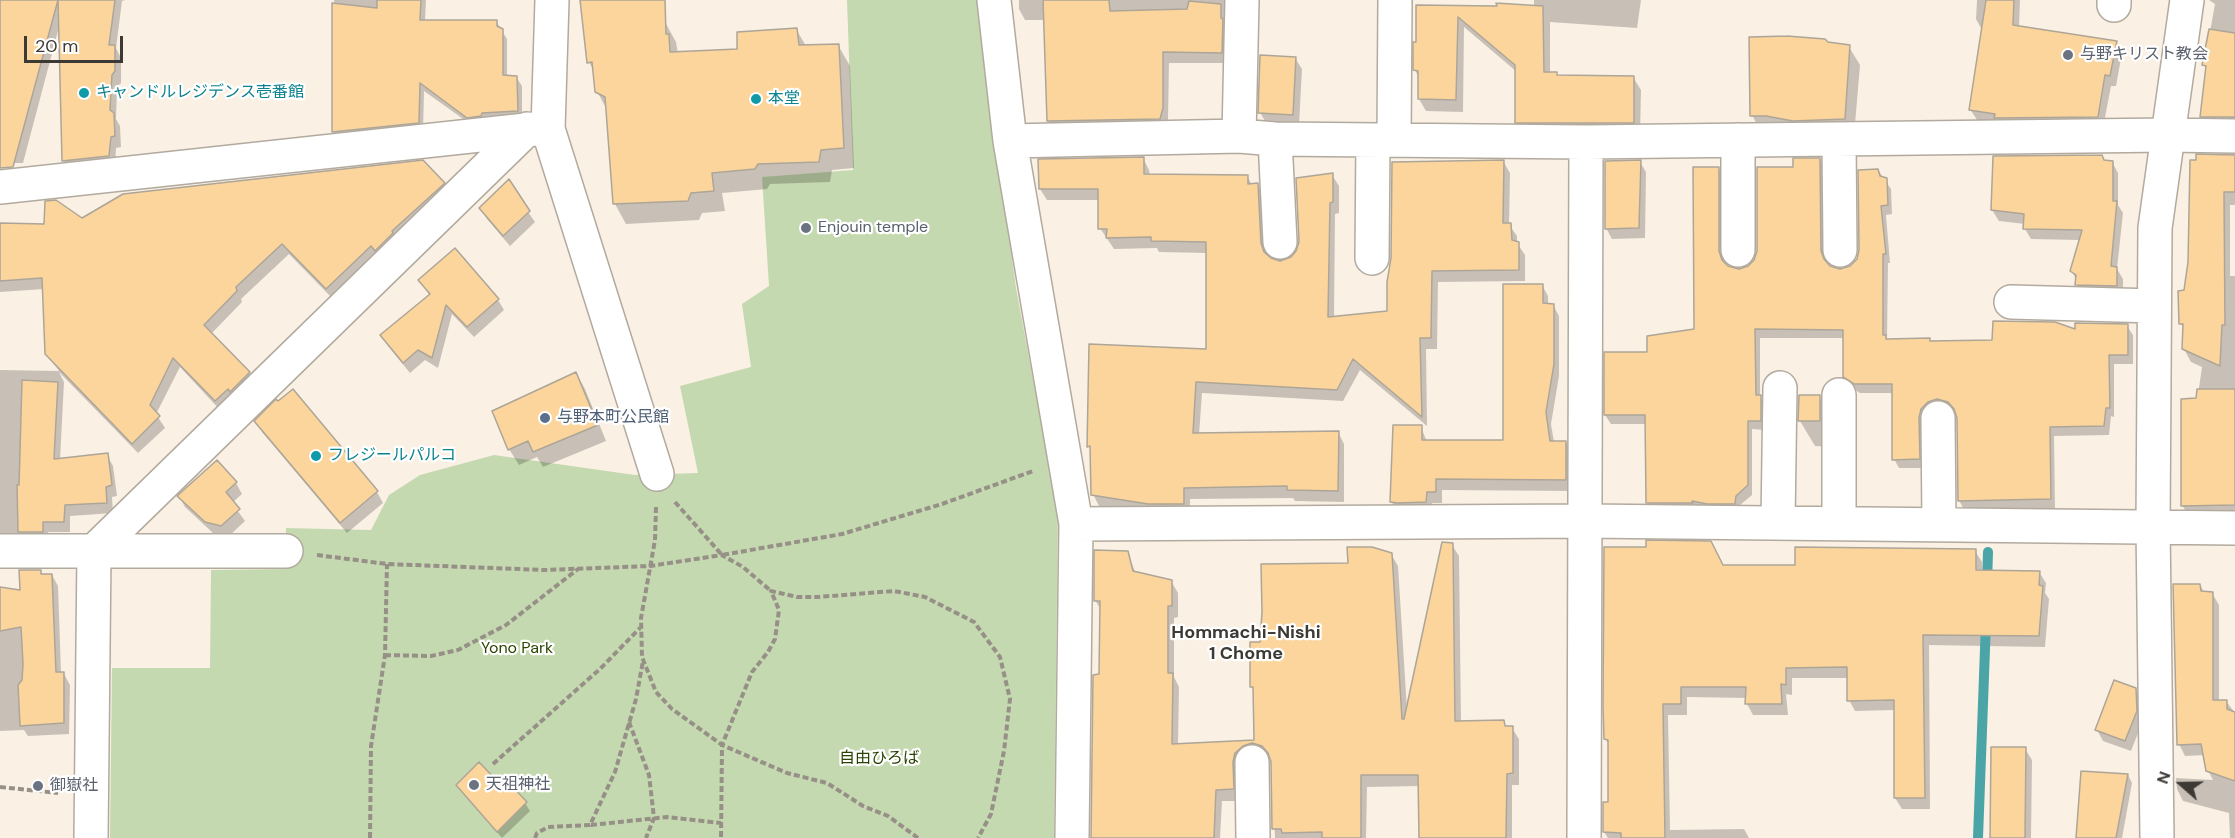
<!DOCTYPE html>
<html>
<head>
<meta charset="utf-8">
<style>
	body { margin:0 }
	#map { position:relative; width:2235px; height:838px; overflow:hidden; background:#faf1e4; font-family:"DM Sans",sans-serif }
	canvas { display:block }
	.north { position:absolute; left:2151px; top:754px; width:60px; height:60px; -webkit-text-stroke:4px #fff; paint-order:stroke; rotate:290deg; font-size:16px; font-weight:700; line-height:24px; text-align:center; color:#3d3a35 }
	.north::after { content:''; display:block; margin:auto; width:21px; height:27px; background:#3d3a35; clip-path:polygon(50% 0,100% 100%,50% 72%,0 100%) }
	.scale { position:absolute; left:24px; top:36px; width:99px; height:27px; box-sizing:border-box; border:3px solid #3d3a35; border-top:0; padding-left:8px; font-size:18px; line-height:21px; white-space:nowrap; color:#3d3a35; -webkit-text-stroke:4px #fff; paint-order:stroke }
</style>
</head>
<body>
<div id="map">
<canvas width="2235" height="838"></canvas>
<div class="north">N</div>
<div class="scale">20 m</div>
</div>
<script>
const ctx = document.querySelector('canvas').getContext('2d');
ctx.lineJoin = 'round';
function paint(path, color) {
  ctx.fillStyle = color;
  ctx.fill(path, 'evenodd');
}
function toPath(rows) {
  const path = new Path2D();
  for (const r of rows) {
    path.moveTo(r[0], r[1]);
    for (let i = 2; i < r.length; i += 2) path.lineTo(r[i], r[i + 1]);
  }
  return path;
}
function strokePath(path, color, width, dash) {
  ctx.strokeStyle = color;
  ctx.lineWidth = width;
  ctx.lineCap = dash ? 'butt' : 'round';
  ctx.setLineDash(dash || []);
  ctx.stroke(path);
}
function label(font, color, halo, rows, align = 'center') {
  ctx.font = font + ' "DM Sans","Noto Sans JP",sans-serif';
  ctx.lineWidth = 4.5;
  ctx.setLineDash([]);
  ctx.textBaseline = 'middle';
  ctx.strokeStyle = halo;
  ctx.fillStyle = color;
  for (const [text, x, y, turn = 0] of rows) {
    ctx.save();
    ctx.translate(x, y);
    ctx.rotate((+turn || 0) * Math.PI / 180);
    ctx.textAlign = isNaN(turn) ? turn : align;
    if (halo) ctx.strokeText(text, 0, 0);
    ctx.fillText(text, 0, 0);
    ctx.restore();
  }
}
paint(toPath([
	[847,0,978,0,1016,288,1058,513,1054,838,110,838,112,668,210,668,211,570,286,569,286,528,371,530,389,495,420,475,494,455,635,475,698,473,680,386,751,367,742,304,769,286,762,177,853,170]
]), '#c5d9b0');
paint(toPath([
	[0,0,125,0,122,1,116,48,121,58,121,83,117,87,116,119,120,126,121,147,116,148,115,167,70,172,64,161,59,27,23,163,0,163],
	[334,0,426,0,425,21,496,21,507,39,507,77,516,77,522,86,522,120,473,126,424,91,423,132,339,141,334,132],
	[1019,0,1234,0,1228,63,1169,63,1168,120,1166,130,1055,132,1048,121,1045,20,1025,20,1019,9],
	[1534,0,1641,0,1637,28,1550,22,1550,74,1558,76,1633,77,1641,90,1640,135,1523,135,1516,122,1517,72,1464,27,1463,112,1426,111,1419,99,1419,78,1415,70,1418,43,1418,7,1534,7],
	[1977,0,2020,0,2019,27,2116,42,2122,53,2116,86,2111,86,2103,128,2000,124,1977,120,1970,109,1982,30,1976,19],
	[2209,0,2235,0,2235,128,2208,127,2202,116,2207,70,2204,65,2215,4],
	[665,22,676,42,678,54,738,51,796,29,806,46,838,45,850,66,854,168,832,170,830,182,770,184,767,189,722,193,725,211,702,213,699,220,626,224,615,204,607,110,597,91,595,73,589,62],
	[1828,44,1849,47,1860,65,1854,136,1762,134,1752,115],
	[1295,58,1302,69,1299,125,1266,123,1260,112],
	[2235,156,2235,205,2230,205,2230,276,2235,276,2235,517,2190,518,2182,505,2202,367,2191,362,2184,349,2185,331,2181,324,2185,292],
	[1143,158,1149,170,1150,175,1247,176,1252,185,1258,185,1264,196,1267,257,1282,262,1291,259,1298,252,1332,175,1339,186,1339,213,1335,214,1334,318,1389,312,1503,161,1510,173,1509,225,1517,236,1517,243,1525,255,1525,281,1438,282,1437,349,1426,349,1427,426,1360,370,1343,401,1202,393,1199,435,1338,432,1344,444,1344,502,1295,501,1293,498,1190,499,1190,515,1155,516,1099,506,1093,494,1092,452,1089,446,1208,350,1207,253,1159,252,1157,248,1114,249,1100,228,1100,200,1047,200,1040,189,1040,161],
	[1820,159,1825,169,1826,261,1829,267,1840,270,1851,267,1858,259,1878,170,1891,189,1892,214,1886,215,1890,263,1888,263,1887,340,1929,339,1931,342,1994,341,2127,326,2133,335,2133,364,2114,364,2114,417,2111,416,2109,435,2054,436,2055,508,1964,510,1959,500,1957,414,1954,411,1943,408,1924,468,1899,468,1894,459,1893,393,1860,393,1850,386,1844,377,1844,338,1760,338,1760,397,1766,406,1765,430,1752,429,1752,495,1740,505,1740,513,1652,512,1647,502,1647,424,1611,424,1605,415,1649,354,1695,330,1718,168,1724,178,1724,261,1728,268,1737,270,1749,267,1755,261,1795,168],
	[2104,161,2112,162,2118,173,2118,205,2123,213,2117,269,2123,279,2123,297,2083,296,2072,271,2080,240,2031,239,2025,229,2025,224,1999,221,1992,210],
	[1640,162,1646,172,1645,238,1612,239,1606,228],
	[444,184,450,194,333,299,289,254,241,299,242,302,211,334,249,373,255,384,221,411,180,367,156,414,165,428,138,453,59,372,64,382,60,460,107,455,113,466,117,496,112,497,113,513,70,516,70,532,48,532,48,543,0,541,0,370,59,371,46,353,44,289,0,292,0,224,46,225],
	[481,208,528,212,535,222,510,246,487,219],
	[420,281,498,300,504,310,474,337,452,314,438,368,425,360,410,373,388,346,382,336,430,296],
	[1542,285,1548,296,1548,305,1553,305,1559,316,1559,376,1551,424,1554,442,1566,442,1572,453,1572,491,1442,490,1442,503,1432,503,1431,513,1398,512,1391,501,1421,427,1427,442,1504,442],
	[576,373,585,389,606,441,543,467,537,457,519,465,509,449],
	[1819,397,1834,423,1834,447,1815,446,1800,421],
	[256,421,377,492,383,503,347,533,262,432],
	[217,462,236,483,242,494,232,503,245,521,228,537,213,533,185,507,179,496],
	[1452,545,1459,556,1461,722,1503,722,1506,727,1512,728,1519,739,1519,785,1512,785,1512,838,1420,838,1420,786,1367,787,1366,838,1275,838,1272,761,1270,757,1258,755,1239,801,1222,801,1220,838,1092,838,1101,676,1101,610,1095,600,1127,552,1136,574,1171,581,1178,593,1178,617,1174,618,1174,677,1179,687,1178,745,1256,742,1255,692,1252,687,1261,644,1349,564,1391,554,1398,566,1407,710],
	[1975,551,1982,562,1982,571,2039,572,2046,583,2045,593,2049,599,2045,647,1929,645,1930,809,1902,809,1895,798,1896,710,1855,711,1849,700,1849,678,1792,678,1792,695,1786,694,1788,715,1753,715,1747,704,1747,698,1687,697,1687,715,1668,715,1670,830,1744,829,1749,838,1608,838,1604,832,1610,803,1610,746,1605,739,1723,566,1797,567],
	[40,571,42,575,52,575,58,586,61,673,64,674,70,685,69,734,28,736,24,730,0,731,0,592,22,603],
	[2200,585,2204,592,2212,593,2219,605,2219,701,2226,701,2235,713,2235,838,2230,838,2229,813,2183,801,2177,789,2176,778,2213,780,2208,770,2205,755,2185,756,2179,744],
	[2135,690,2142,701,2142,723,2131,751,2103,741,2097,730],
	[2025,749,2032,760,2031,838,1991,838],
	[2128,775,2132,783,2122,838,2077,838],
	[458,785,500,786,525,803,530,811,502,838,463,793]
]), '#0003');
strokePath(toPath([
	[1987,583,1988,552],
	[1978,838,1986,622]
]), '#4ba5a6', 10);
const building = toPath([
	[0,0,58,0,13,167,0,168,0,0],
	[58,0,115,0,109,45,115,45,115,71,112,75,110,110,114,113,115,136,111,137,109,156,62,161,58,0],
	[377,0,421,0,420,20,497,20,497,26,503,29,503,75,517,76,518,111,482,113,481,116,467,118,420,83,419,123,332,132,332,3,377,8,377,0],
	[580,0,665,0,666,34,669,34,670,52,737,49,737,32,797,28,799,45,839,44,844,148,821,150,819,162,758,164,755,169,712,173,714,191,691,193,688,201,613,204,605,97,595,92,592,62,587,63,580,0],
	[1043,0,1109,0,1110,11,1187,9,1189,1,1221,4,1221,18,1223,19,1222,53,1163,52,1163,108,1160,119,1047,121,1043,0],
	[1986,0,2014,0,2013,25,2117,41,2110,76,2105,75,2098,117,1994,118,1995,114,1969,110,1986,0],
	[1496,3,1543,6,1544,72,1557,72,1557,75,1634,76,1634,123,1515,123,1515,65,1458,17,1456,100,1418,99,1418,71,1413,70,1413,42,1416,42,1416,5,1497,6,1496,3],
	[2209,29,2235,33,2235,117,2200,117,2206,66,2202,65,2209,29],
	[1787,36,1825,39,1828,42,1850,45,1845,119,1793,121,1766,116,1750,116,1749,37,1787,36],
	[1260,55,1296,57,1293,115,1258,113,1260,55],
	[2196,154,2235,155,2235,192,2224,192,2225,325,2222,325,2220,366,2182,349,2183,324,2179,324,2178,291,2184,290,2188,262,2190,160,2196,160,2196,154],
	[2102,155,2104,160,2113,161,2113,201,2117,201,2111,266,2117,267,2117,286,2075,285,2076,275,2070,271,2082,230,2023,229,2024,214,1991,210,1993,156,2102,155],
	[1144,157,1144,174,1248,175,1248,184,1258,183,1261,243,1264,252,1271,258,1280,261,1291,257,1296,251,1299,242,1296,178,1333,173,1333,202,1330,203,1328,317,1387,311,1387,282,1391,258,1392,162,1504,160,1503,223,1511,223,1512,240,1519,242,1519,270,1432,271,1431,338,1420,338,1422,417,1353,359,1337,390,1196,382,1193,433,1339,431,1338,491,1287,490,1287,486,1184,488,1184,504,1148,504,1091,495,1090,446,1087,447,1089,344,1206,349,1206,242,1151,241,1151,237,1106,238,1107,229,1098,229,1098,189,1039,189,1038,159,1144,157],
	[1793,158,1820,158,1821,251,1824,259,1830,266,1840,269,1850,266,1857,259,1859,250,1858,170,1878,169,1880,176,1887,178,1888,205,1881,206,1886,254,1883,254,1883,335,1886,335,1886,339,1930,338,1930,341,1992,340,1993,321,2055,322,2075,329,2075,323,2128,324,2128,355,2109,355,2110,408,2106,408,2104,426,2050,427,2051,499,1958,501,1957,418,1954,409,1948,402,1937,399,1928,402,1921,409,1919,418,1920,459,1892,460,1892,384,1854,384,1843,377,1843,330,1755,329,1756,395,1761,395,1761,421,1748,421,1748,485,1736,496,1735,504,1707,504,1692,501,1693,503,1646,503,1645,415,1604,415,1604,352,1647,352,1647,336,1694,329,1693,167,1719,167,1719,251,1722,260,1728,266,1739,269,1748,266,1754,260,1757,251,1757,167,1793,167,1793,158],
	[423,160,445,183,392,231,393,233,375,251,371,246,326,289,282,244,236,287,237,291,204,325,250,372,230,392,228,389,215,401,173,358,150,405,160,416,132,444,45,354,42,278,0,281,0,223,44,224,45,201,56,200,82,218,123,194,423,160],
	[1641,160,1639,228,1605,229,1605,161,1641,160],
	[509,179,530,211,503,236,479,208,509,179],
	[455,248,499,299,467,327,446,305,432,358,418,350,403,363,380,335,430,294,418,280,455,248],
	[1503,284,1543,284,1543,303,1554,304,1554,364,1546,412,1550,441,1566,441,1566,480,1436,479,1436,492,1427,492,1426,502,1398,503,1390,502,1393,425,1422,425,1422,440,1503,440,1503,284],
	[576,372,598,425,533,452,528,441,508,450,492,411,576,372],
	[22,380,58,382,54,459,108,453,112,485,106,487,107,503,65,505,64,522,43,522,43,532,18,532,17,485,19,485,22,380],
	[293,389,378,491,340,523,254,421,276,399,278,401,293,389],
	[2197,389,2235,389,2235,505,2181,506,2181,399,2196,398,2197,389],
	[1799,395,1820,395,1820,421,1798,421,1799,395],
	[217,460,237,482,226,492,240,509,221,526,205,522,177,496,217,460],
	[1646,540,1711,541,1723,565,1795,565,1795,547,1976,549,1976,570,2040,571,2039,585,2043,586,2039,636,1923,635,1925,798,1894,798,1894,700,1847,701,1847,667,1786,668,1786,685,1781,684,1782,704,1745,704,1746,687,1681,687,1681,704,1663,704,1665,838,1621,838,1621,833,1603,832,1603,802,1608,802,1608,740,1604,739,1603,705,1604,547,1646,547,1646,540],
	[1442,542,1453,543,1455,721,1504,720,1505,726,1513,726,1513,773,1507,774,1506,838,1419,838,1418,775,1361,775,1361,838,1322,838,1322,832,1282,833,1281,829,1272,829,1271,762,1268,753,1262,746,1252,743,1243,746,1235,753,1233,762,1234,789,1216,790,1214,838,1091,838,1093,675,1099,674,1100,601,1094,601,1094,550,1128,551,1133,571,1172,580,1172,606,1168,606,1168,673,1173,673,1172,744,1254,740,1253,687,1250,687,1250,642,1260,642,1262,612,1261,564,1348,563,1347,547,1372,547,1392,553,1402,719,1404,719,1442,542],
	[19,570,41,570,41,574,52,574,56,672,64,672,64,723,20,726,18,685,22,680,23,664,21,627,0,631,0,587,20,590,19,570],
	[2173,584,2200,584,2201,591,2213,592,2213,700,2227,700,2227,709,2235,712,2235,781,2206,771,2201,744,2177,745,2173,584],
	[2114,680,2136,688,2137,711,2125,741,2095,730,2114,680],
	[1991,747,2026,747,2025,838,1990,838,1991,747],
	[479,762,500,784,505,779,527,802,497,832,456,785,479,762],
	[2081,771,2128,774,2116,838,2076,838,2081,771]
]);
paint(building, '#fbd59b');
strokePath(building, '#ada598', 1.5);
const minor = toPath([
	[552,0,548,129,657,474],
	[994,0,1010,141,1076,524,1072,838],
	[2114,5,2114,0],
	[1239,136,1242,0],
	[1275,139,1280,242],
	[1839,139,1840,250],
	[1394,140,1395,0],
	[1010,141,1239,136,1275,139,1586,142,2167,135,2235,136],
	[0,187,535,129],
	[1738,250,1738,140],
	[1372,258,1373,140],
	[2011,302,2154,306],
	[1839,395,1839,523],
	[1938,418,1939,524],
	[1778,522,1780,388],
	[1076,524,1585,521,2235,528],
	[0,551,286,551],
	[1252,762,1253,838],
	[91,838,94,551,527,129],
	[1584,838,1586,142],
	[2157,838,2153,526,2155,228,2187,0]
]);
strokePath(minor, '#b2aa9e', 36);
strokePath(toPath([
	[675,502,722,555,842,534,942,504,1033,471],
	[656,507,655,540,641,618,642,657,656,692,672,709,722,745,721,838],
	[317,555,387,564,544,570,650,566,722,555,743,567,771,591],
	[385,655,431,656,458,650,506,625,578,569],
	[629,722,649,775,654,818,646,838],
	[493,764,600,669,640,628],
	[0,787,58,793],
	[591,825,667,817,721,823],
	[370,838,371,746,385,655,387,564],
	[535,838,537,833,548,827,590,825,615,772,636,699,643,661],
	[918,838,888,816,863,806,827,783,787,773,722,745,752,672,768,652,775,639,779,610,771,591,797,597,818,597,894,591,925,597,974,622,1000,657,1010,699,1004,751,991,814,978,838]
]), '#969087', 4, [6, 3]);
strokePath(minor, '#fff', 33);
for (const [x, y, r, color] of [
	[2068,55,6,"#6b7280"],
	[84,93,6,"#0f9aa8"],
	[756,99,6,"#0f9aa8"],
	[806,228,6,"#6b7280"],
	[545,418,6,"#5c6f8a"],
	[316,456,6,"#0f9aa8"],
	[474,785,6,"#6b7280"],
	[38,786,6,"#6b7280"]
]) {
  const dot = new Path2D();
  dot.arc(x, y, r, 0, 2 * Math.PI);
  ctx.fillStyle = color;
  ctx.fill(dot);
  strokePath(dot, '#fff', 2);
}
label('16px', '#5b616d', '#fff', [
	["与野キリスト教会",2080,55],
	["Enjouin temple",818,228],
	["天祖神社",486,785],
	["御嶽社",50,786]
], 'left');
label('16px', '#0d838f', '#fff', [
	["キャンドルレジデンス壱番館",96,93],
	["本堂",768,99],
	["フレジールパルコ",328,456]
], 'left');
label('16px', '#4e5e75', '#fff', [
	["与野本町公民館",557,418]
], 'left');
label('16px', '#2b4300', '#fff', [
	["Yono Park",517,649],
	["自由ひろば",879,759]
]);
label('bold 18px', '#3d3a35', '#fff', [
	["Hommachi-Nishi",1246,633],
	["1 Chome",1246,654]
]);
</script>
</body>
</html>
